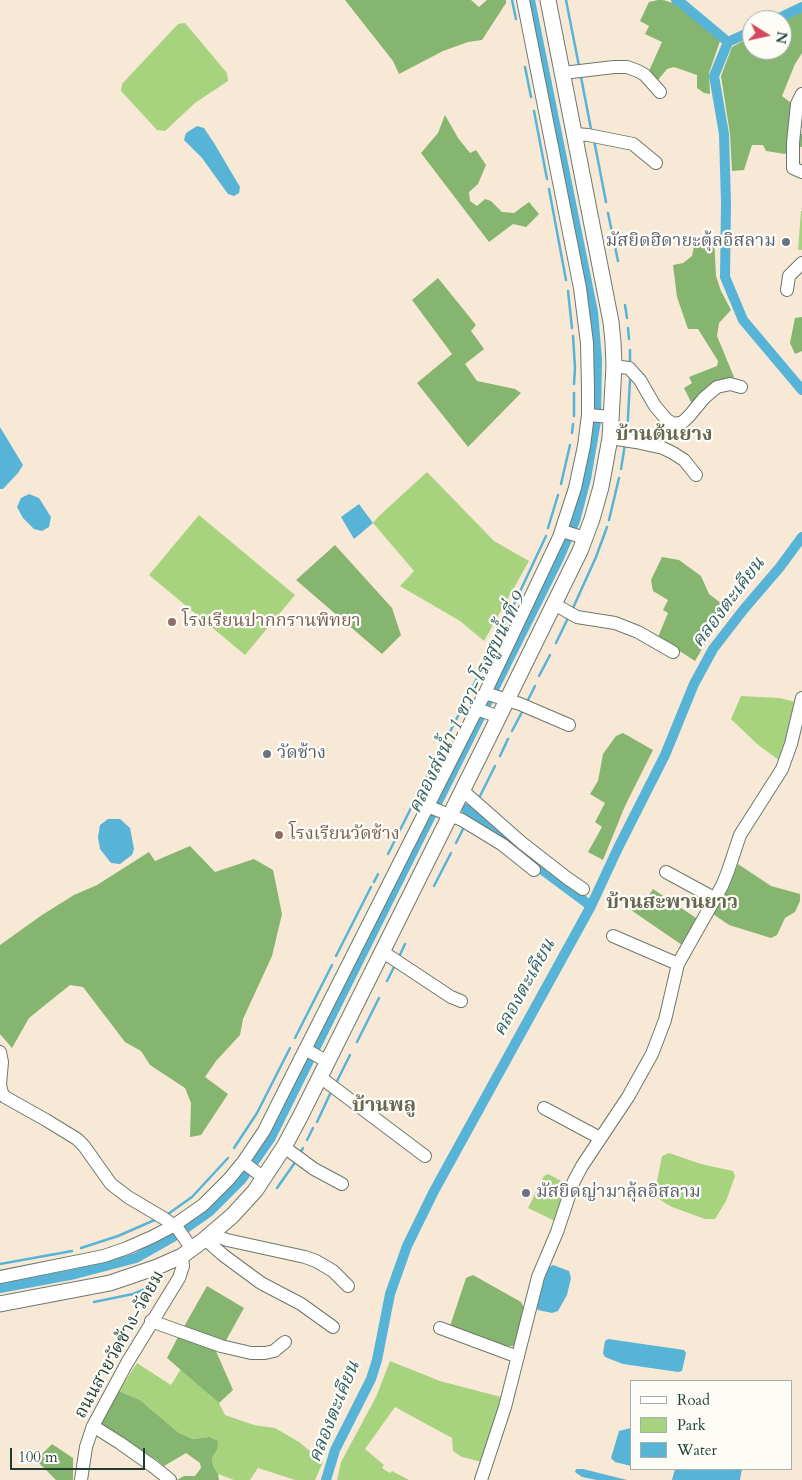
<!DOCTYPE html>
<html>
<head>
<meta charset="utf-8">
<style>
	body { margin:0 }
	#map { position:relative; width:802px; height:1480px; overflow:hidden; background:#f8e9d7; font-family:Cardo,serif }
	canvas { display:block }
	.legend { position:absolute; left:630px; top:1380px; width:162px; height:90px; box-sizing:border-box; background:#fdfcf7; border:1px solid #a4b0a9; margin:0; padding:6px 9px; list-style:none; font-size:15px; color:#1f3d34 }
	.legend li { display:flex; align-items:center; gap:10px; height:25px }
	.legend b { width:25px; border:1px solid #a4b0a9 }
	.north { position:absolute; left:742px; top:10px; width:50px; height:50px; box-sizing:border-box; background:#fdfcf7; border:1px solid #a4b0a9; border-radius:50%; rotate:100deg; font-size:14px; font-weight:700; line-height:20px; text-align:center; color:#1f3d34 }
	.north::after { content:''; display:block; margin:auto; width:18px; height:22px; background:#d1495b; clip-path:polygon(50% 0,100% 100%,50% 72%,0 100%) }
	.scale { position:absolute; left:10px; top:1448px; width:135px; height:22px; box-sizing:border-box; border:2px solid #1f3d34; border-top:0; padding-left:6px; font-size:15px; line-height:18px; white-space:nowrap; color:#1f3d34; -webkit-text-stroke:4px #fdfcf7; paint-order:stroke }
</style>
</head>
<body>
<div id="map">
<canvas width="802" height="1480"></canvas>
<ul class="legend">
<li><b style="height:6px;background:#fff"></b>Road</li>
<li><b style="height:14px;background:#a7d37f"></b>Park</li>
<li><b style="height:14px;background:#58b4d6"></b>Water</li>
</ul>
<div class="north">N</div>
<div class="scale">100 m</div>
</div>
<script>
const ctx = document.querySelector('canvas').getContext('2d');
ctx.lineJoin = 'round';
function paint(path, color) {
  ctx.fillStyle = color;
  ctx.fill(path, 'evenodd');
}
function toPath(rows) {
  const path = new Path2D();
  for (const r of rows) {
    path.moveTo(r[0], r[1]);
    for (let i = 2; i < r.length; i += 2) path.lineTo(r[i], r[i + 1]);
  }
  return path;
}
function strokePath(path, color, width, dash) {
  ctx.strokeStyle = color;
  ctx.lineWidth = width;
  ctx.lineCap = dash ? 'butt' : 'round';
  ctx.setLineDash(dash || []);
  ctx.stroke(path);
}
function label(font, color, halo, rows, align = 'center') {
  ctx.font = font + ' Cardo,"Noto Serif Thai",serif';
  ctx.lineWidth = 4.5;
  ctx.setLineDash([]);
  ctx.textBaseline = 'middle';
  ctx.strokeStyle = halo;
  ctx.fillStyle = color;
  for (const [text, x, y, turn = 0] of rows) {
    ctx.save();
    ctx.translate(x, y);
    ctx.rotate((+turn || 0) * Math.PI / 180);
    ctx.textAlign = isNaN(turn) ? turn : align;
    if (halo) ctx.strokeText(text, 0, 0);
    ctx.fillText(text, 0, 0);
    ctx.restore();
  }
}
paint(toPath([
	[185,23,227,73,228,81,195,103,165,131,157,130,121,91,122,84,178,24],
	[801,211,802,211,802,250,798,250],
	[427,472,494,541,529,561,484,641,460,621,400,586,414,571,373,523,378,517],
	[199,515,295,595,245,655,149,575],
	[741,696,780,698,795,702,785,746,780,761,757,744,731,719],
	[669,1153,701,1164,733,1171,735,1176,726,1201,715,1219,705,1219,672,1207,657,1198,656,1186,662,1156],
	[548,1174,569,1185,557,1222,528,1208,544,1176],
	[390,1361,440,1381,501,1397,482,1462,462,1457,453,1451,452,1438,395,1407,365,1449,384,1465,382,1468,390,1473,392,1471,409,1480,337,1480,341,1462,376,1397],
	[137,1363,171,1385,181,1369,219,1403,225,1415,254,1425,275,1428,299,1442,323,1462,315,1480,295,1480,258,1468,250,1480,234,1480,218,1474,213,1466,212,1458,217,1450,209,1437,193,1439,179,1433,140,1400,119,1391]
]), '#a7d37f');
paint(toPath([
	[345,0,471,0,479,7,487,0,506,0,506,3,482,40,468,42,443,51,399,74,393,61],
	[658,0,663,0,673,3,688,13,720,41,709,73,710,94,704,93,697,88,697,75,674,67,667,69,658,80,649,71,662,42,645,34,649,26,640,21,649,2],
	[802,12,802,53,795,64,782,96,791,103,791,134,802,134,802,147,794,146,785,154,766,151,763,145,752,145,744,170,732,171,730,134,721,76,732,47,752,36,752,50,782,50,782,22],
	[445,115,458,138,470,153,476,150,486,165,478,184,469,192,470,201,477,206,485,199,491,201,502,212,514,213,529,202,539,214,526,227,513,224,489,242,421,153,438,133],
	[704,236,714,237,716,276,721,291,731,310,719,323,717,336,734,377,729,383,693,406,684,388,692,383,689,377,717,366,718,361,698,329,688,329,677,297,673,265,683,263,692,256,695,241],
	[438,278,476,325,471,331,484,349,465,364,477,381,515,389,521,393,468,447,417,383,452,354,412,300],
	[802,317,802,351,795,354,790,343,795,318],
	[335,545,392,608,401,635,382,654,296,580],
	[662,557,679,560,701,576,709,594,729,609,709,637,695,661,658,637,668,613,663,610,668,600,653,591,651,580],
	[623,733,653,750,625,806,603,860,588,852,602,827,595,822,605,803,590,794,598,781,603,754,616,736],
	[190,846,215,872,254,859,273,870,282,914,272,956,243,1019,240,1035,216,1061,205,1077,228,1094,201,1135,190,1137,191,1103,185,1088,150,1065,141,1051,125,1042,83,987,70,985,29,1018,12,1048,0,1034,0,945,42,915,74,895,97,885,149,852,155,861],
	[738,864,771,886,800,894,800,901,795,912,785,918,777,935,771,938,729,925,713,914,728,889],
	[653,889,696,918,682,945,628,908,632,900,642,906],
	[473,1275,521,1302,524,1308,514,1346,504,1346,450,1326,466,1278],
	[207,1286,244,1308,224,1344,182,1330],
	[178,1337,215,1349,233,1390,219,1403,167,1358],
	[119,1391,140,1400,179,1433,193,1439,209,1437,218,1441,217,1450,212,1458,213,1466,218,1474,219,1480,177,1480,184,1476,195,1476,201,1468,200,1463,186,1453,164,1466,157,1460,102,1428,101,1422],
	[52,1444,73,1458,73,1480,56,1480,36,1460]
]), '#85b56e');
paint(toPath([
	[197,126,204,128,214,143,240,187,239,193,234,196,228,194,202,158,184,140,186,133],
	[0,427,23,465,18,473,3,489,0,489],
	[29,494,39,498,51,517,49,527,42,531,34,529,23,518,17,507,21,498],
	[359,504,373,523,354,539,341,517],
	[108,819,120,819,130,828,134,849,132,855,120,864,111,863,100,849,98,837,100,825],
	[553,1265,569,1271,571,1278,567,1295,558,1311,552,1313,538,1310,535,1303,546,1269],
	[608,1339,684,1350,686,1353,682,1371,678,1372,623,1364,605,1357,603,1353,605,1341],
	[631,1428,631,1466,615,1462,611,1458,619,1431],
	[576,1469,583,1469,627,1480,597,1480,582,1477,575,1472],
	[675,1469,742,1469,740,1480,672,1480]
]), '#58b4d6');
strokePath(toPath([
	[512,0,516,19],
	[566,0,579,66],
	[525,67,531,97],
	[581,77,591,129],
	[534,111,547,179],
	[594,140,606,202],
	[549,189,566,280],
	[608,213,618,261],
	[568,291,572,328],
	[625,305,627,318],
	[628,328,629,339],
	[573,336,575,368,574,384],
	[630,350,630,363],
	[574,416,574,393],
	[572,433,573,424],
	[627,436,630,380],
	[621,469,625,444],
	[561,484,570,445],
	[609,520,619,478],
	[548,528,558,495],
	[573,608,596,557,607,527],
	[556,643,568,618],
	[539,676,550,655],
	[473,686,509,615,546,536],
	[527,702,535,686],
	[512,731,522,712],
	[500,756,508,739],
	[418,795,460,712],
	[479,798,495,766],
	[468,819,473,809],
	[456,843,463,829],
	[388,854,414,802],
	[374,882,378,874],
	[434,886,451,853],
	[336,956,371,887],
	[399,957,405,944],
	[387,981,394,967],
	[295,1038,332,965],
	[357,1042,379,998],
	[336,1083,350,1055],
	[317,1122,331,1092],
	[307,1140,313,1128],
	[234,1148,257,1113,290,1048],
	[300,1153,303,1148],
	[277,1188,296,1161],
	[168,1214,192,1197,228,1158],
	[81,1248,118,1236,157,1219],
	[0,1264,72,1251],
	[94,1302,133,1294,152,1286]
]), '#58b4d6', 2.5);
strokePath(toPath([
	[676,0,680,2,728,42],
	[775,20,802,7],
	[752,31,728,42,714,76,724,134,726,203,725,277,743,320,802,390],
	[466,809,506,841],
	[529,860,591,906],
	[0,1288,75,1274,136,1258,173,1237,209,1212,242,1179,270,1139,559,558,575,521,586,479,596,421,597,359,593,312,530,0],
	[326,1480,335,1450,371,1379,377,1360,390,1294,407,1246,434,1191,591,906,618,848,665,755,694,684,713,649,744,609,780,567,802,537]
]), '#58b4d6', 10);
const minor = toPath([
	[563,73,614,67,627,67,638,71,645,75,660,92],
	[802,94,797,104,793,143,793,168,802,172],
	[575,134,588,135,633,144,656,163],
	[787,290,789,276,802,263],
	[614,366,629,368,640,380,655,406,667,420,674,424,683,422,690,415,704,398,717,387,730,384,741,387],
	[588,415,612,417],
	[610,438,636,442,663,448,673,453,684,460,696,475],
	[562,531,585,538],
	[554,604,577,617,615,623,638,632,673,652],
	[485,693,520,704,569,725],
	[477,709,499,717],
	[463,791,522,843,567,878,583,889],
	[427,806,462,820,503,845,534,870],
	[666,872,714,898],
	[613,936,678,964],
	[383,952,451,997,461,1001],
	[305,1049,328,1062],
	[0,1052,2,1062,0,1085,2,1093,5,1097,46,1120,77,1139,84,1146,111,1184,128,1197,165,1219,178,1229,192,1249],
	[320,1077,425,1156],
	[544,1108,600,1138],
	[284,1147,314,1169,342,1184],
	[243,1162,264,1178],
	[213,1232,219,1237,227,1240,305,1257,316,1261,333,1271,348,1286],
	[205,1239,223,1255,261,1283,301,1304,333,1327],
	[0,1277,104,1256,127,1248,152,1237,173,1226,203,1205,229,1179,243,1162,264,1131,281,1097,485,693,559,537,575,488,584,446,588,415,588,389,587,343,580,288,523,0],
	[151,1321,221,1346,251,1353,265,1353,274,1351,285,1342],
	[440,1328,518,1357],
	[93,1426,120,1443,154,1467,170,1480],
	[81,1480,86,1447,93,1426,127,1363,179,1278,183,1266,182,1256],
	[481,1480,505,1407,538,1277,557,1232,574,1181,582,1166,628,1097,652,1054,665,1020,678,964,722,886,728,871,740,835,782,769,791,744,802,698]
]);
const major = toPath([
	[0,1304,110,1283,157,1267,182,1256,205,1239,232,1216,255,1191,284,1147,300,1117,484,747,580,551,592,519,601,487,610,438,614,366,613,342,611,322,548,0]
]);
strokePath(minor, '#6b796d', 14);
strokePath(major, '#6b796d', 17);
strokePath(minor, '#fff', 12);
strokePath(major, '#fff', 15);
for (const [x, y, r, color] of [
	[786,242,5,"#6b7280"],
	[172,622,5,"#8d6e63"],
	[267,754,5,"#6b7280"],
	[279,835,5,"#8d6e63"],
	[526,1193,5,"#6b7280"]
]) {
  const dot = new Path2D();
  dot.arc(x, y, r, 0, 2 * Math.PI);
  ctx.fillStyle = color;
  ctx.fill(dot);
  strokePath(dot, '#fdfcf7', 2);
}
label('18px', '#5b616d', '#fdfcf7', [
	["มัสยิดฮิดายะตุ้ลอิสลาม",776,242,"right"],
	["วัดช้าง",277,754],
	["มัสยิดญ่ามาลุ้ลอิสลาม",536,1193]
], 'left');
label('18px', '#785e54', '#fdfcf7', [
	["โรงเรียนปากกรานพิทยา",182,622],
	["โรงเรียนวัดช้าง",289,835]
], 'left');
label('18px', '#1f3d34', '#fdfcf7', [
	["ถนนสายวัดช้าง-วัดยม",120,1345,-61]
]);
label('italic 19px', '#306165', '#fdfcf7', [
	["คลองตะเคียน",729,603,-53],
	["คลองส่งน้ำ 1 ขวา-โรงสูบน้ำที่ 9",468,703,-64],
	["คลองตะเคียน",525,988,-61],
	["คลองตะเคียน",335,1412,-68]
]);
label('bold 20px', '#666852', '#fdfcf7', [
	["บ้านต้นยาง",664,435],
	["บ้านสะพานยาว",672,903],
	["บ้านพลู",384,1106]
]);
</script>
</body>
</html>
